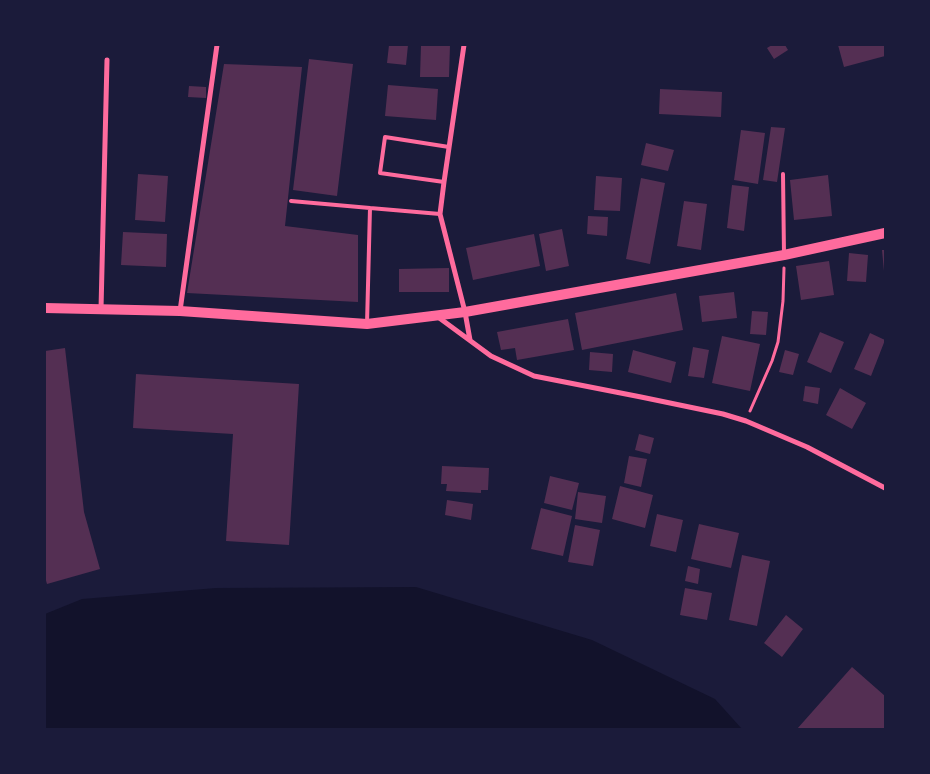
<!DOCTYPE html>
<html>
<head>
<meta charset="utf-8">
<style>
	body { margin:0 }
	#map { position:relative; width:930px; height:774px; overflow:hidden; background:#1b1b3a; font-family:Arial,sans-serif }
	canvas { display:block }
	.frame { position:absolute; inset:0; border:46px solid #1b1b3a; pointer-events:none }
</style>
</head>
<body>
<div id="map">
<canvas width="930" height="774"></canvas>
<div class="frame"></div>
</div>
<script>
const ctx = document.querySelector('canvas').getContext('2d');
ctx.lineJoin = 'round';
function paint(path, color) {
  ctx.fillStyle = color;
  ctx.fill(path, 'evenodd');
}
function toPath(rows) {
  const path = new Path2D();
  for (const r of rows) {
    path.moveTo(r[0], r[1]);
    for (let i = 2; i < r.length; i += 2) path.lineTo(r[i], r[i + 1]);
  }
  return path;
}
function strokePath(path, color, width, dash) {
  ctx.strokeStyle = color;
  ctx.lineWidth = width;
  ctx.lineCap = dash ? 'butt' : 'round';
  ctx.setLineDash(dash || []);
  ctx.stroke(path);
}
paint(toPath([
	[416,587,592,640,715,699,742,729,45,729,45,614,82,599,216,588]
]), '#12122b');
paint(toPath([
	[389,45,408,45,406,65,387,63],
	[421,45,450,45,449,77,420,77],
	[772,45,785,45,788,50,774,59,767,48],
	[838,45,884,45,885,56,844,67],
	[309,59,353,64,337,196,293,190],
	[224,64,302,67,285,226,358,235,358,302,187,293],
	[388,85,438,89,436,120,385,116],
	[189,86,206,87,206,98,188,97],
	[660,89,722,92,721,117,659,114],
	[771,127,785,128,777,182,763,180],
	[741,130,765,133,758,184,734,180],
	[646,143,674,150,668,171,641,165],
	[138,174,168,176,165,222,135,220],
	[828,175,832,216,794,220,790,180],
	[596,176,622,178,620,211,594,210],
	[641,178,665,183,650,264,626,259],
	[732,185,749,187,744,231,727,228],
	[684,201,707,204,701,250,677,246],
	[588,216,608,217,607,236,587,234],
	[562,229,569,266,546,271,539,234],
	[123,232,167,234,166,267,121,265],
	[534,234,540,266,473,280,466,248],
	[882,250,885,250,885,271,884,271],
	[849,253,868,255,866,282,847,281],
	[829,261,834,295,801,300,796,266],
	[449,268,449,292,399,292,399,269],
	[734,292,737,318,702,322,699,296],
	[676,293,683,330,582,350,575,313],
	[752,311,768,312,766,335,750,334],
	[568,319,574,350,517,360,515,348,501,350,497,332],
	[820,332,844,342,831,373,807,362],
	[870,333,885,340,871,376,854,369],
	[722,336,760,344,750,391,712,383],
	[693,347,709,350,704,378,688,376],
	[65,348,84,512,100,569,47,584,45,577,45,351],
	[633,350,676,362,671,383,628,372],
	[785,350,799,354,793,375,779,372],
	[590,352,613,354,612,372,589,370],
	[136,374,299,384,289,545,226,541,233,434,133,428],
	[805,386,820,388,818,404,803,401],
	[840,388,866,403,852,429,826,415],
	[639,434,654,438,650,454,635,450],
	[629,456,647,459,641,487,624,483],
	[442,466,489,468,488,490,481,490,481,493,446,491,447,484,441,484],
	[550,476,579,483,572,510,544,503],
	[620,486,653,495,645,528,612,519],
	[578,492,606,496,602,523,575,519],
	[447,500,473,504,471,520,445,515],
	[541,508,572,516,563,556,531,549],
	[657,514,683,520,676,552,650,546],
	[699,524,739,533,731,568,691,559],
	[575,525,600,530,593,566,568,562],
	[742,555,770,561,757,626,729,620],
	[688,566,700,569,698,584,685,581],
	[685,588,712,593,707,620,680,615],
	[786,615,803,629,782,657,764,643],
	[852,667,885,696,885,729,797,729]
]), '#542f53');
strokePath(toPath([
	[750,411,772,361,778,342,783,301,784,268]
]), '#ff6b9d', 3);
strokePath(toPath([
	[783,174,784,255],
	[444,182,380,173,385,137,449,147],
	[291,201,370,208],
	[367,324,370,208,440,214]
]), '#ff6b9d', 4);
strokePath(toPath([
	[464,45,444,182,440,214,465,312,470,340],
	[101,309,107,60],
	[180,311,217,45],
	[438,317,491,356,534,376,641,397,723,414,746,421,807,447,885,488]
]), '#ff6b9d', 5);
strokePath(toPath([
	[45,308,180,311,367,324,465,312,784,255,885,233]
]), '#ff6b9d', 10);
</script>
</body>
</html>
